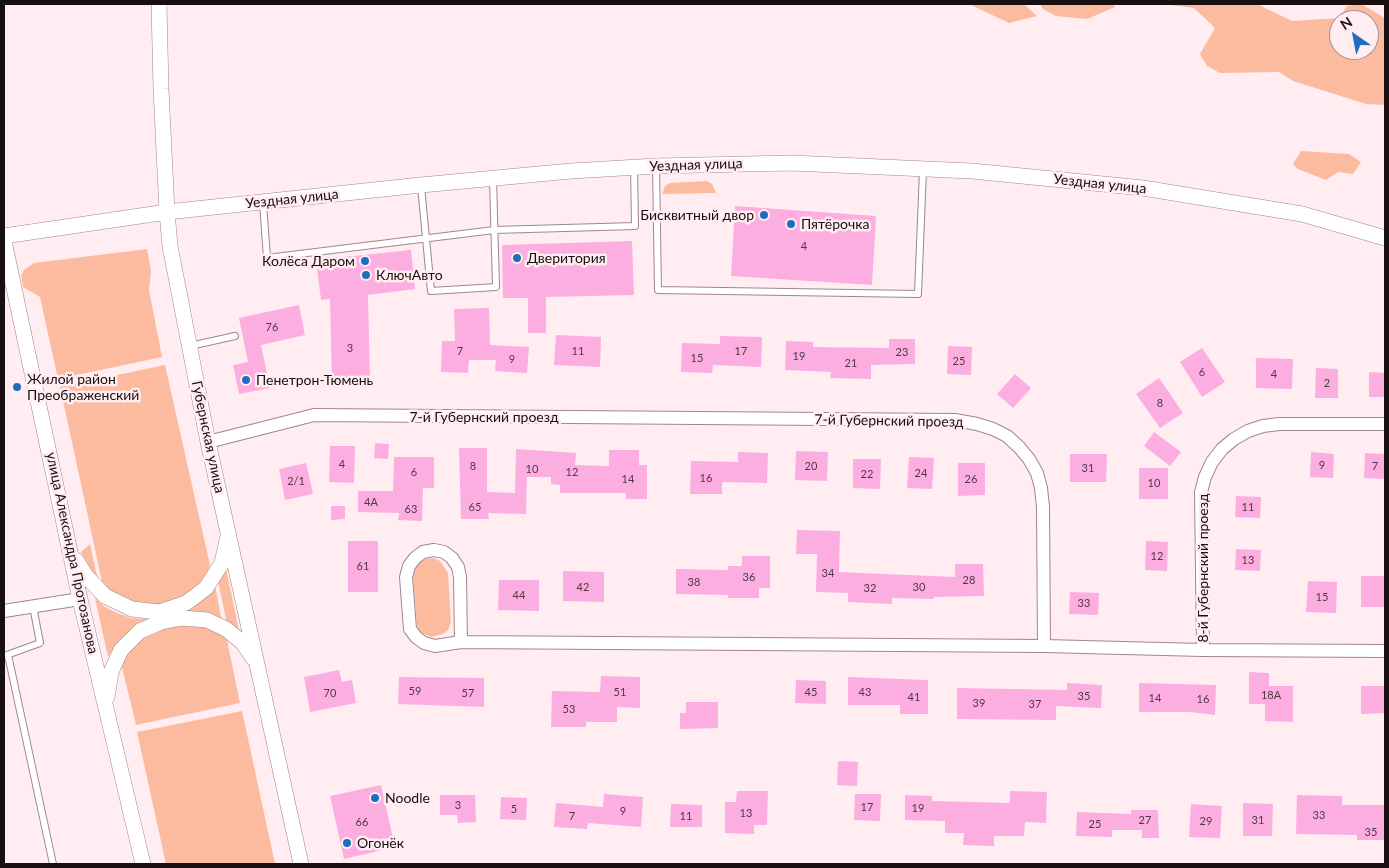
<!DOCTYPE html>
<html>
<head>
<meta charset="utf-8">
<style>
	body { margin:0 }
	#map { position:relative; width:1389px; height:868px; overflow:hidden; background:#ffedf1; font-family:Lato,sans-serif }
	canvas { display:block }
	.frame { position:absolute; inset:0; border:5px solid #180f11; pointer-events:none }
	.north { position:absolute; left:1329px; top:10px; width:50px; height:50px; box-sizing:border-box; background:#ffedf1; border:1px solid #a39497; border-radius:50%; rotate:327deg; font-size:14px; font-weight:700; line-height:20px; text-align:center; color:#180f11 }
	.north::after { content:''; display:block; margin:auto; width:18px; height:22px; background:#216cbc; clip-path:polygon(50% 0,100% 100%,50% 72%,0 100%) }
</style>
</head>
<body>
<div id="map">
<canvas width="1389" height="868"></canvas>
<div class="frame"></div>
<div class="north">N</div>
</div>
<script>
const ctx = document.querySelector('canvas').getContext('2d');
ctx.lineJoin = 'round';
function paint(path, color) {
  ctx.fillStyle = color;
  ctx.fill(path, 'evenodd');
}
function toPath(rows) {
  const path = new Path2D();
  for (const r of rows) {
    path.moveTo(r[0], r[1]);
    for (let i = 2; i < r.length; i += 2) path.lineTo(r[i], r[i + 1]);
  }
  return path;
}
function strokePath(path, color, width, dash) {
  ctx.strokeStyle = color;
  ctx.lineWidth = width;
  ctx.lineCap = dash ? 'butt' : 'round';
  ctx.setLineDash(dash || []);
  ctx.stroke(path);
}
function label(font, color, halo, rows, align = 'center') {
  ctx.font = font + ' Lato,sans-serif';
  ctx.lineWidth = 5;
  ctx.setLineDash([]);
  ctx.textBaseline = 'middle';
  ctx.strokeStyle = halo;
  ctx.fillStyle = color;
  for (const [text, x, y, turn = 0] of rows) {
    ctx.save();
    ctx.translate(x, y);
    ctx.rotate((+turn || 0) * Math.PI / 180);
    ctx.textAlign = isNaN(turn) ? turn : align;
    if (halo) ctx.strokeText(text, 0, 0);
    ctx.fillText(text, 0, 0);
    ctx.restore();
  }
}
paint(toPath([
	[969,4,1024,4,1037,16,1009,23],
	[1040,4,1113,4,1115,7,1087,19,1056,16,1043,9],
	[1163,4,1257,4,1292,21,1339,18,1347,6,1361,4,1385,18,1385,105,1366,104,1293,81,1279,72,1220,73,1207,66,1200,54,1215,28,1194,8],
	[1339,20,1369,20,1369,50,1339,50],
	[1301,151,1349,154,1361,162,1353,174,1338,172,1326,180,1298,169,1293,164],
	[707,181,712,184,716,193,662,194,665,186,670,183],
	[147,249,151,271,149,290,162,357,58,379,40,297,23,287,21,275,25,269,34,263],
	[165,365,210,565,204,578,193,590,175,600,157,606,134,604,115,594,103,586,60,387],
	[90,544,98,581,81,552],
	[434,558,440,561,448,573,451,623,448,630,443,634,431,637,420,632,417,625,413,577,415,567,419,562,426,559],
	[226,568,239,631,227,624,218,581],
	[215,585,222,622,181,613],
	[95,598,105,607,117,613,131,618,148,619,133,628,119,640,108,657],
	[183,625,201,626,217,630,227,640,240,703,136,725,121,663,128,650,140,639,154,631],
	[242,711,275,864,166,864,137,732]
]), '#fcbb9e');
paint(toPath([
	[735,206,876,216,872,285,731,276],
	[632,241,634,295,546,297,546,333,528,333,528,298,503,298,502,245],
	[411,250,415,289,368,295,370,382,332,383,330,299,321,300,316,260],
	[299,305,305,335,261,345,270,388,239,394,233,365,248,362,239,318],
	[489,308,490,345,529,347,527,373,495,371,496,360,469,360,468,373,441,372,442,341,455,341,454,309],
	[556,335,601,337,600,367,554,365],
	[720,336,762,337,761,367,713,365,712,373,681,372,682,343,720,344],
	[889,339,915,339,915,364,871,365,871,379,830,378,831,372,785,370,786,341,813,342,813,347,889,348],
	[948,346,972,347,971,375,947,374],
	[1202,348,1225,382,1202,397,1180,362],
	[1256,358,1293,359,1292,389,1256,388],
	[1316,368,1338,369,1338,398,1315,398],
	[1369,372,1385,373,1385,397,1369,397],
	[1015,374,1031,388,1013,408,997,394],
	[1159,378,1183,413,1160,428,1136,394],
	[1154,432,1181,452,1170,466,1144,446],
	[375,443,389,444,388,459,374,458],
	[330,446,355,446,354,483,329,482],
	[459,448,487,448,487,492,515,493,516,449,576,453,575,465,609,466,609,450,639,450,639,465,647,465,647,499,626,499,626,493,560,493,560,485,551,484,551,477,527,477,526,514,488,513,489,519,461,519],
	[796,451,828,452,827,481,795,480],
	[738,452,768,453,767,483,722,482,722,494,690,494,691,461,738,462],
	[1311,452,1334,454,1333,478,1310,477],
	[1365,453,1385,454,1385,479,1364,478],
	[1070,454,1107,454,1106,482,1070,482],
	[394,457,434,457,434,488,423,488,422,521,398,520,399,513,358,512,358,491,393,491],
	[909,457,934,458,932,489,907,488],
	[853,459,881,459,880,489,853,488],
	[306,463,313,494,285,500,279,469],
	[958,463,985,463,985,495,958,496],
	[1139,468,1168,468,1168,499,1139,499],
	[1236,496,1261,497,1260,518,1235,517],
	[331,506,345,506,345,519,331,520],
	[797,530,840,531,839,572,955,577,955,564,983,564,984,596,934,597,934,599,892,598,892,604,848,602,848,593,816,592,817,554,796,554],
	[348,541,378,541,378,592,348,592],
	[1146,541,1168,542,1167,571,1145,570],
	[1236,549,1261,550,1260,571,1235,570],
	[742,556,770,556,770,588,759,588,759,598,728,598,728,595,676,594,676,569,728,570,728,566,742,566],
	[563,571,604,572,604,602,563,601],
	[1361,576,1385,576,1385,607,1361,607],
	[499,580,539,580,539,611,498,610],
	[1308,581,1337,582,1336,613,1306,612],
	[1070,592,1099,593,1098,615,1069,614],
	[339,670,342,682,352,680,356,703,310,712,304,677],
	[1249,672,1269,673,1269,686,1293,686,1293,722,1265,721,1265,704,1249,704],
	[601,676,640,677,640,708,617,707,617,722,586,722,586,727,551,727,552,691,600,692],
	[399,677,484,678,484,707,398,704],
	[848,677,928,680,928,714,900,714,900,705,848,705],
	[796,680,826,681,826,704,795,703],
	[1067,683,1102,685,1101,708,1056,706,1056,720,957,719,957,688,1067,690],
	[1139,683,1216,685,1215,715,1190,712,1139,712],
	[1361,686,1385,686,1385,713,1361,714],
	[686,702,718,702,718,728,680,729,680,713,686,713],
	[838,761,858,762,857,786,837,785],
	[381,785,395,847,344,859,330,796],
	[737,791,768,791,767,825,754,825,754,834,725,833,725,802,736,802],
	[1010,791,1047,792,1046,823,1025,822,1024,836,994,836,994,846,963,845,964,833,945,833,945,821,905,820,905,795,932,796,932,801,1010,803],
	[604,794,643,797,641,827,588,823,587,829,554,827,556,803,603,807],
	[855,794,881,794,880,821,854,820],
	[440,795,475,795,476,822,458,823,457,815,440,815],
	[1297,795,1342,796,1342,805,1385,805,1385,840,1357,840,1357,835,1296,834],
	[501,797,527,798,526,820,500,819],
	[1243,803,1273,804,1272,836,1243,836],
	[671,804,702,805,702,827,670,827],
	[1191,804,1222,806,1220,838,1189,837],
	[1131,810,1158,810,1159,838,1142,838,1142,830,1112,830,1112,837,1076,836,1077,812,1131,814]
]), '#fcaee1');
const service = toPath([
	[656,166,658,290,918,294,923,170],
	[421,186,431,291,496,287,493,179],
	[263,203,267,258,494,230,635,226,634,167],
	[190,346,235,336],
	[8,655,53,864],
	[4,656,40,643,33,606]
]);
const minor = toPath([
	[208,442,314,415,955,420,977,424,993,429,1007,436,1019,447,1029,459,1037,473,1041,488,1043,507,1044,646],
	[4,611,80,599],
	[461,642,435,646,424,643,416,637,410,629,406,577,409,566,415,558,423,552,434,550,444,552,452,558,458,567,460,577,461,642,1044,646,1203,650,1385,651],
	[1203,650,1201,492,1205,477,1212,462,1222,449,1234,439,1248,431,1263,426,1279,424,1385,424]
]);
const tertiary = toPath([
	[159,4,161,89,167,212,170,246,208,442,301,864],
	[4,236,167,212,421,185,571,171,656,166,791,163,972,171,1143,188,1302,214,1385,238],
	[4,241,80,599,143,864],
	[76,560,86,576,105,596,132,609,159,612,186,603,206,588,222,563,228,536],
	[107,697,111,672,121,650,140,631,161,622,182,618,207,620,226,629,243,643,253,658]
]);
strokePath(service, '#a1868d', 8);
strokePath(minor, '#a1868d', 14);
strokePath(tertiary, '#a1868d', 16);
strokePath(service, '#fff', 6);
strokePath(minor, '#fff', 12);
strokePath(tertiary, '#fff', 15);
for (const [x, y, r, color] of [
	[764,215,5,"#216cbc"],
	[791,224,5,"#216cbc"],
	[517,258,5,"#216cbc"],
	[365,261,5,"#216cbc"],
	[366,275,5,"#216cbc"],
	[246,380,5,"#216cbc"],
	[17,387,5,"#216cbc"],
	[375,798,5,"#216cbc"],
	[347,843,5,"#216cbc"]
]) {
  const dot = new Path2D();
  dot.arc(x, y, r, 0, 2 * Math.PI);
  ctx.fillStyle = color;
  ctx.fill(dot);
  strokePath(dot, '#ffedf1', 2);
}
label('11px', '#513745', null, [
	["4",804,246],
	["76",272,327],
	["3",350,348],
	["7",460,351],
	["11",578,351],
	["17",741,351],
	["23",902,352],
	["19",799,356],
	["15",697,358],
	["9",512,359],
	["25",959,361],
	["21",851,363],
	["6",1202,372],
	["4",1274,374],
	["2",1327,383],
	["8",1160,403],
	["4",342,464],
	["9",1322,465],
	["8",473,466],
	["20",811,466],
	["7",1375,466],
	["31",1088,468],
	["10",532,469],
	["6",414,472],
	["12",572,472],
	["24",921,473],
	["22",867,474],
	["16",706,478],
	["14",628,479],
	["26",971,479],
	["2/1",296,481],
	["10",1154,483],
	["4А",371,502],
	["65",475,507],
	["11",1248,507],
	["63",411,509],
	["12",1157,556],
	["13",1248,560],
	["61",363,566],
	["34",828,573],
	["36",749,577],
	["28",969,580],
	["38",694,582],
	["42",583,587],
	["30",919,587],
	["32",870,588],
	["44",519,595],
	["15",1322,597],
	["33",1084,603],
	["59",415,691],
	["51",620,692],
	["45",811,692],
	["43",865,692],
	["70",330,693],
	["57",468,693],
	["18А",1271,695],
	["35",1084,696],
	["41",914,697],
	["14",1155,698],
	["16",1203,699],
	["39",979,703],
	["37",1035,704],
	["53",569,709],
	["3",458,805],
	["17",867,807],
	["19",918,808],
	["5",514,809],
	["9",623,811],
	["13",746,813],
	["33",1319,815],
	["7",572,816],
	["11",686,816],
	["27",1145,820],
	["31",1258,820],
	["29",1206,821],
	["66",362,822],
	["25",1095,824],
	["35",1371,832]
]);
label('14px', '#180f11', '#ffedf1', [
	["Уездная улица",696,165,-2],
	["Уездная улица",1100,184,6],
	["Уездная улица",292,199,-6],
	["7-й Губернский проезд",484,417],
	["7-й Губернский проезд",889,421,1],
	["Губернская улица",208,437,78],
	["улица Александра Протозанова",72,553,78],
	["8-й Губернский проезд",1203,568,-90]
]);
label('14px', '#180f11', '#ffedf1', [
	["Бисквитный двор",754,215,"right"],
	["Пятёрочка",801,224],
	["Дверитория",527,258],
	["Колёса Даром",355,261,"right"],
	["КлючАвто",376,275],
	["Жилой район",27,379],
	["Преображенский",27,395],
	["Пенетрон-Тюмень",256,380],
	["Noodle",385,798],
	["Огонёк",357,843]
], 'left');
</script>
</body>
</html>
